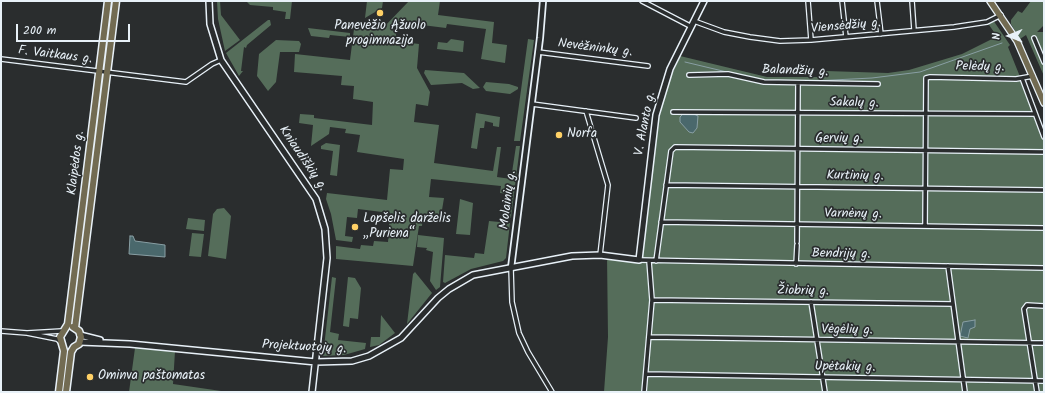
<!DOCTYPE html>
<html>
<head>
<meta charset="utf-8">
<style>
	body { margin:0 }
	#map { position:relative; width:1045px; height:393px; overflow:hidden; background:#2a2d2e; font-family:Kalam,sans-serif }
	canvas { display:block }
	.frame { position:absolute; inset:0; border:2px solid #e8f1f8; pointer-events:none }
	.north { position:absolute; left:989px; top:16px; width:40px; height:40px; -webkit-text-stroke:3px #2a2d2e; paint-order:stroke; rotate:269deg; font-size:11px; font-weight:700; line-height:16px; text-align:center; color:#e8f1f8 }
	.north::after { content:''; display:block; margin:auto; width:14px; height:18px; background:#e8f1f8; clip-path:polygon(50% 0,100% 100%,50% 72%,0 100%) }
	.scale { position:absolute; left:16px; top:24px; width:114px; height:18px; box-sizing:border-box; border:2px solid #e8f1f8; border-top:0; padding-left:5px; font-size:12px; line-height:14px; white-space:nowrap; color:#e8f1f8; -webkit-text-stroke:3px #2a2d2e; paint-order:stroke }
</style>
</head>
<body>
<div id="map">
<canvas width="1045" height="393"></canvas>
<div class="frame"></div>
<div class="north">N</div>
<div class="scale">200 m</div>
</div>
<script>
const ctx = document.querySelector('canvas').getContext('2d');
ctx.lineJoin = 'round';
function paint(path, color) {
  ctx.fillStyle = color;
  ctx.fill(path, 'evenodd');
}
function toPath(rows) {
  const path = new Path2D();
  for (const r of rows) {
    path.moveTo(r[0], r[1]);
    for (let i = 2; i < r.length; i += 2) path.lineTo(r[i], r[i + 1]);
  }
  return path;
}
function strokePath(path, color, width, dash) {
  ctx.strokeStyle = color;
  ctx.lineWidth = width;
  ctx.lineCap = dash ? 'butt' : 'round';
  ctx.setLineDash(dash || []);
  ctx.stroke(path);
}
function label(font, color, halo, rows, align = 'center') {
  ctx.font = font + ' Kalam,sans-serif';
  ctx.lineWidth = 3.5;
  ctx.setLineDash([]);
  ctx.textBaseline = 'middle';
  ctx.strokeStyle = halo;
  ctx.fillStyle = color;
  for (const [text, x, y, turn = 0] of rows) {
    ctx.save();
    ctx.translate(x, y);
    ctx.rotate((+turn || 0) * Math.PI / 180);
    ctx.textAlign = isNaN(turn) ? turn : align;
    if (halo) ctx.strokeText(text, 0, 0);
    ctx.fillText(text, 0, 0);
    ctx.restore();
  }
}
paint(toPath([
	[217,1,220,1,221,15,240,40,225,51,218,19],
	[246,1,292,1,290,19,285,19,286,12,273,10,273,7,250,5],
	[367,1,383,1,382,8,365,18],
	[409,1,440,1,438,15,494,22,492,43,507,45,505,63,481,59,486,29,447,24,446,28,398,22,395,41,419,44,417,68,430,92,428,106,416,104,414,122,439,125,434,163,493,171,497,147,501,147,497,177,511,179,516,146,520,146,511,218,507,217,510,194,500,193,501,186,431,179,429,197,444,198,441,216,423,214,422,226,419,226,413,266,336,259,336,246,360,249,361,245,373,246,374,241,388,242,390,213,358,209,357,218,347,217,345,236,353,237,352,242,336,240,331,214,326,199,327,193,387,200,390,169,403,170,404,159,357,152,360,135,345,133,346,129,330,127,329,134,311,146,313,125,299,123,300,114,314,115,314,118,372,125,373,102,353,99,354,86,341,85,342,76,294,72,295,54,350,60,354,29,362,26,384,27],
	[1031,1,1044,1,1044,25,1037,32,1044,32,1044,76,1026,35,1020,39,1011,24,1011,20,1018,11,1022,13],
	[268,20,270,20,271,25,247,45,246,48,244,47,241,71,243,71,239,76,226,53],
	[993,20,1010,45,1008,47,1044,136,1044,392,604,392,608,337,607,256,643,260,642,253,647,219,647,208,655,135,667,85,680,56,767,77,823,77,826,71,888,73,909,70,962,54,996,37,996,35,987,22],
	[308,28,350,33,350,37,330,35,329,38,311,36],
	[451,39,464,41,463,52,437,49,438,42,447,43],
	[528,39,534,40,520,141,514,141],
	[276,40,299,41,301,44,299,52,280,52,276,82,268,91,257,76,259,54],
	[425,70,464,73,480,88,473,89,462,83,431,85,424,73],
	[486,82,509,84,518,87,518,89,510,94,486,91,483,87],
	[476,113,500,117,499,127,493,126,493,123,485,121,484,128,480,128,477,149,471,148],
	[326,143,340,145,337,176,330,175,333,151,321,149,321,146],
	[91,153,94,154,74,317,71,317],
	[460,199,473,203,470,235,456,234],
	[224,208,231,216,226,259,208,256,213,214,217,209],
	[188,218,205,220,204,231,186,229],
	[489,221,510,223,506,258,503,261,471,269,445,283,443,282,445,255,474,258,475,253,484,254],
	[192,233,204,234,201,257,189,256],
	[418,235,444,238,440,287,436,290,430,281,433,252,426,250,427,248,417,247],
	[415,272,432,293,407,324,413,274],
	[332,277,336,278,330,332,339,334,338,340,366,343,365,349,344,355,323,356],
	[348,277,355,278,361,288,358,319,350,318,349,327,343,326],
	[381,315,395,333,379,345,370,347,371,337,380,337],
	[135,348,175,351,173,384,228,392,129,392]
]), '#556d5a');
const water = toPath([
	[683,114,694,114,698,116,697,128,693,133,689,132,680,122,680,117,683,114],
	[130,236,133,236,135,241,165,245,165,257,129,254,130,236],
	[975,320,975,327,970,329,968,338,960,336,963,322,975,320]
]);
paint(water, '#4a686c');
strokePath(water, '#899fa4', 1);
strokePath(toPath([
	[685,62,731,73],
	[813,81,872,78,920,72,1002,43]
]), '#899fa4', 1);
const minor = toPath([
	[642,1,690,26],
	[808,1,811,40],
	[842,1,846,37],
	[877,1,881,34],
	[912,1,914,30],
	[694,21,724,32,750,37,780,41,811,40,954,27,987,22,1001,15],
	[1034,38,1044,62],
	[538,52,648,66],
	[1,59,186,82,212,64,221,60],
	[689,75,728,74,764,82,878,84],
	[1022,78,1044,137],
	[532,104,636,118],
	[586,111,608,185,600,255],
	[673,112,1035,114],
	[666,185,1044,190],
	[661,222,1044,228],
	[925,226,926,78,930,77,1016,79,1033,76],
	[797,242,798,83],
	[639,260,1044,268],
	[656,261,671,151,675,147,1044,152],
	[796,264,797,245],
	[948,266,965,392],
	[511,268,512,302,519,333,528,352,552,392],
	[652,300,953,304],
	[811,302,825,392],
	[1,331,27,333,62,331],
	[27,333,57,339,61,342],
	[650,337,1044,343],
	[646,374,1044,381],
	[644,392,652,300,649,261],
	[1037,392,1024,309,1027,305,1044,306]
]);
const tertiary = toPath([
	[511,268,540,38,543,1]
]);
const secondary = toPath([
	[209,1,210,24,221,60,316,199,325,229,327,258,312,392],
	[80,335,100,340],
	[80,342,130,344,316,362,352,361,369,356,401,338,438,298,449,289,473,275,572,256,600,255,639,260,656,115,670,69,704,1]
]);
const primary = toPath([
	[990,1,1017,41,1044,103]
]);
const trunk = toPath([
	[75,328,116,1],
	[59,392,64,351,60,337,68,324,108,1],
	[66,392,71,352,74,347,79,344,81,337,79,331,73,327]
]);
strokePath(minor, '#e8f1f8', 6);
strokePath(tertiary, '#e8f1f8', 8);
strokePath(secondary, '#e8f1f8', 8);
strokePath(primary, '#e8f1f8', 8);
strokePath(trunk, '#e8f1f8', 9);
strokePath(minor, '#2a2d2e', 3.5);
strokePath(tertiary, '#2a2d2e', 4.5);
strokePath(secondary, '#2a2d2e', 5);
strokePath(primary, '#726b52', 5.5);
strokePath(trunk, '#726b52', 6);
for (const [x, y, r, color] of [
	[380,13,4,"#ffd166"],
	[559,135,4,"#ffd166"],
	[355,227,4,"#ffd166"],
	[90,377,4,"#ffd166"]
]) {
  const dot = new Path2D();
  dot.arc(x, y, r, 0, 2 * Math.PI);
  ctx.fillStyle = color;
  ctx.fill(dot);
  strokePath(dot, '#2a2d2e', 1.5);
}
label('13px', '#e8f1f8', '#2a2d2e', [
	["Panevėžio Ąžuolo",380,27,"center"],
	["progimnazija",380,42,"center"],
	["Norfa",567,135],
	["Lopšelis darželis",363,220],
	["„Puriena“",363,235],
	["Ominva paštomatas",98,377]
], 'left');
label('13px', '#e8f1f8', '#2a2d2e', [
	["Viensėdžių g.",846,27,-5],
	["Nevėžninkų g.",595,49,7],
	["F. Vaitkaus g.",55,56,7],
	["Pelėdų g.",980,68,1],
	["Balandžių g.",795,72,2],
	["Sakalų g.",854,104,1],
	["V. Alanto g.",646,124,-79],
	["Gervių g.",839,140],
	["Kniaudiškių g.",302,159,56],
	["Klaipėdos g.",77,163,-83],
	["Kurtinių g.",855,177,1],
	["Molainių g.",509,200,-83],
	["Varnėnų g.",853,215,1],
	["Bendrijų g.",841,255,1],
	["Žiobrių g.",803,292,1],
	["Vėgėlių g.",847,331,1],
	["Projektuotojų g.",304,348,3],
	["Upėtakių g.",845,368,1]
]);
</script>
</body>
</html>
